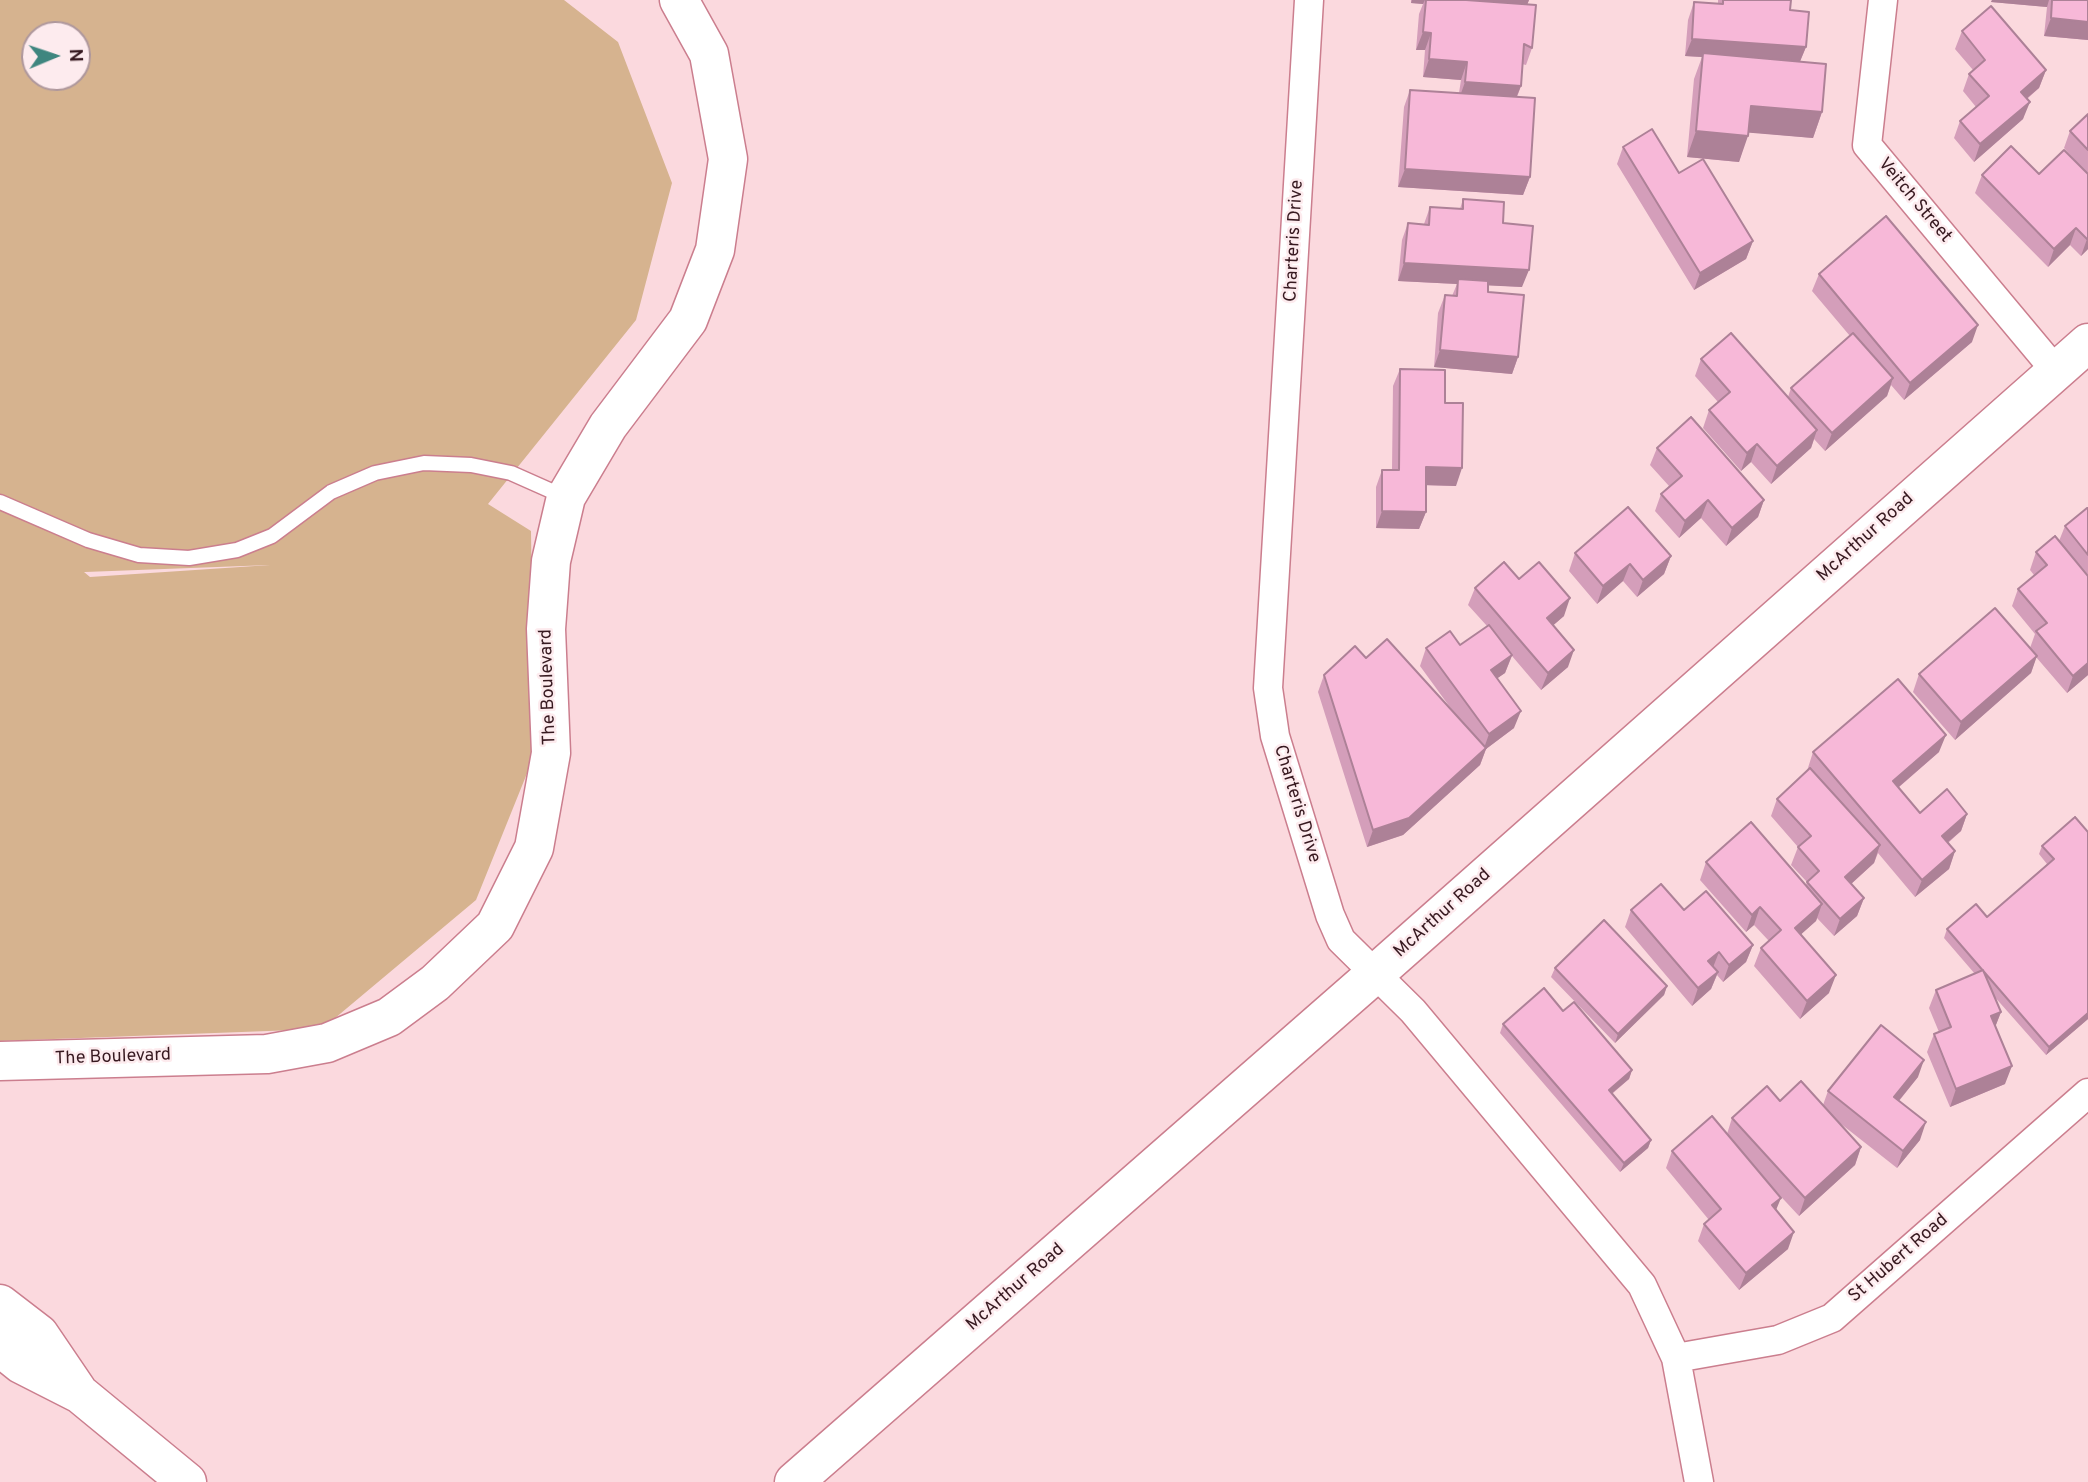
<!DOCTYPE html>
<html>
<head>
<meta charset="utf-8">
<style>
	body { margin:0 }
	#map { position:relative; width:2088px; height:1482px; overflow:hidden; background:#fbd9de; font-family:Overpass,sans-serif }
	canvas { display:block }
	.north { position:absolute; left:21px; top:21px; width:70px; height:70px; box-sizing:border-box; background:#fdebee; border:2px solid #ae979c; border-radius:50%; rotate:88deg; font-size:19px; font-weight:700; line-height:28px; text-align:center; color:#371920 }
	.north::after { content:''; display:block; margin:auto; width:24px; height:32px; background:#3f867f; clip-path:polygon(50% 0,100% 100%,50% 72%,0 100%) }
</style>
</head>
<body>
<div id="map">
<canvas width="2088" height="1482"></canvas>
<div class="north">N</div>
</div>
<script>
const ctx = document.querySelector('canvas').getContext('2d');
ctx.lineJoin = 'round';
function paint(path, color) {
  ctx.fillStyle = color;
  ctx.fill(path, 'evenodd');
}
function toPath(rows) {
  const path = new Path2D();
  for (const r of rows) {
    path.moveTo(r[0], r[1]);
    for (let i = 2; i < r.length; i += 2) path.lineTo(r[i], r[i + 1]);
  }
  return path;
}
function strokePath(path, color, width, dash) {
  ctx.strokeStyle = color;
  ctx.lineWidth = width;
  ctx.lineCap = dash ? 'butt' : 'round';
  ctx.setLineDash(dash || []);
  ctx.stroke(path);
}
function label(font, color, halo, rows, align = 'center') {
  ctx.font = font + ' Overpass,sans-serif';
  ctx.lineWidth = 5;
  ctx.setLineDash([]);
  ctx.textBaseline = 'middle';
  ctx.strokeStyle = halo;
  ctx.fillStyle = color;
  for (const [text, x, y, turn = 0] of rows) {
    ctx.save();
    ctx.translate(x, y);
    ctx.rotate((+turn || 0) * Math.PI / 180);
    ctx.textAlign = isNaN(turn) ? turn : align;
    if (halo) ctx.strokeText(text, 0, 0);
    ctx.fillText(text, 0, 0);
    ctx.restore();
  }
}
paint(toPath([
	[0,0,564,0,618,42,672,183,636,320,488,504,531,531,534,756,476,900,322,1029,0,1041],
	[35,35,77,35,77,77,35,77],
	[270,565,90,577,84,572,85,572]
]), '#d6b38f');
const lane = toPath([
	[0,502,88,540,139,555,189,558,237,550,272,536,331,492,375,473,424,463,471,465,511,473,565,497]
]);
const street = toPath([
	[1309,0,1268,688,1275,736,1330,915,1341,940,1413,1011,1642,1285,1676,1358,1699,1482],
	[1883,0,1867,145,2055,370],
	[1676,1358,1778,1340,1832,1318,2088,1093]
]);
const secondary = toPath([
	[0,1061,267,1054,327,1043,389,1017,435,983,495,926,534,848,551,753,546,629,551,561,566,497,608,426,688,320,715,250,728,159,709,54,679,0],
	[794,1482,1376,973,2088,343]
]);
const primary = toPath([
	[0,1304,39,1334,77,1390],
	[0,1347,21,1364,80,1394,187,1482]
]);
strokePath(lane, '#cb7e8e', 17);
strokePath(street, '#cb7e8e', 31);
strokePath(secondary, '#cb7e8e', 41);
strokePath(primary, '#cb7e8e', 41);
strokePath(lane, '#fff', 14);
strokePath(street, '#fff', 28);
strokePath(secondary, '#fff', 38);
strokePath(primary, '#fff', 38);
paint(toPath([
	[1411,0,1529,0,1527,5,1532,48,1526,65,1522,64,1521,86,1517,97,1530,177,1523,195,1398,187,1404,107,1410,90,1459,93,1461,80,1423,77,1425,50,1416,50,1419,14,1423,4,1411,3],
	[1718,0,1791,0,1790,10,1806,47,1800,61,1822,112,1813,138,1748,132,1739,162,1687,157,1694,79,1702,57,1685,56,1688,20,1694,2,1718,4],
	[1992,0,2088,0,2088,40,2044,36,2047,7,1991,2],
	[1962,31,2046,70,2039,88,2027,99,2023,119,1974,162,1954,138,1960,121,1976,107,1963,91,1969,74,1973,70,1955,49],
	[2088,114,2088,249,2081,256,2070,245,2048,267,1975,193,1982,175,2039,174,2077,163,2064,148,2070,131],
	[1623,147,1753,241,1746,259,1694,290,1617,164],
	[1463,199,1503,223,1522,287,1488,285,1488,292,1518,357,1512,374,1434,367,1438,313,1445,295,1452,296,1457,284,1398,281,1402,240,1408,223,1424,224,1430,207,1460,209],
	[1819,274,1972,342,1904,400,1891,385,1887,396,1825,451,1814,439,1811,448,1771,484,1751,462,1741,471,1703,428,1709,410,1718,402,1695,376,1701,359,1788,397,1791,388,1850,336,1812,291],
	[1400,369,1445,403,1456,486,1426,485,1426,512,1419,529,1376,528,1376,487,1382,470,1392,470,1393,386],
	[1657,448,1764,500,1758,517,1726,546,1701,518,1679,538,1655,511,1661,494,1669,486,1650,465],
	[2088,508,2088,675,2067,693,2036,657,2031,673,1955,740,1913,692,1919,674,2030,648,2035,634,2012,606,2018,589,2034,575,2030,570,2036,552,2059,541,2065,526],
	[1575,553,1671,556,1664,574,1637,597,1623,581,1597,604,1569,571],
	[1519,579,1564,616,1553,625,1568,667,1541,690,1512,656,1505,673,1497,678,1514,728,1486,749,1480,765,1403,835,1367,847,1318,692,1324,675,1366,658,1452,710,1420,666,1426,648,1460,645,1487,626,1468,605,1475,588],
	[1813,752,1939,752,1898,788,1920,813,1967,814,1961,831,1948,843,1955,851,1949,869,1915,897,1878,853,1874,863,1851,884,1864,898,1857,916,1834,936,1817,918,1816,921,1800,935,1829,993,1800,1019,1754,966,1761,948,1769,941,1754,925,1746,932,1700,880,1706,862,1806,885,1807,882,1791,865,1798,847,1771,816,1777,799,1807,771],
	[2075,817,2088,1019,2046,1055,1993,995,2001,1012,1995,1027,2005,1084,1950,1107,1927,1052,1934,1034,1939,1032,1929,1008,1936,990,1975,974,1944,938,1947,929,1987,917,2047,864,2039,854,2042,846],
	[1631,910,1684,910,1753,945,1746,962,1723,982,1717,975,1711,989,1692,1006,1625,927],
	[1555,968,1667,986,1664,995,1615,1043,1551,977],
	[1563,1011,1632,1070,1629,1079,1612,1094,1651,1140,1648,1148,1620,1172,1500,1033,1503,1024],
	[1918,1077,1899,1101,1920,1140,1897,1168,1836,1120,1861,1147,1855,1165,1799,1216,1759,1173,1776,1210,1788,1249,1739,1290,1698,1241,1704,1224,1709,1220,1666,1168,1672,1151,1727,1134,1732,1118,1780,1101,1823,1105,1828,1091]
]), '#d49eba');
paint(toPath([
	[1412,0,1425,0,1423,4,1411,3],
	[1426,0,1529,0,1525,10],
	[1992,0,2049,0,2047,7,1991,2],
	[2051,18,2088,22,2088,40,2044,36],
	[1423,32,1431,33,1425,50,1416,50],
	[1692,39,1806,47,1799,64,1703,53,1702,57,1685,56],
	[1429,59,1467,62,1461,80,1423,77],
	[2046,70,2039,88,2014,109,2021,92],
	[1465,82,1521,86,1514,103,1459,99],
	[2030,102,2023,119,1974,162,1980,144],
	[1751,106,1822,112,1813,138,1741,132],
	[1696,131,1748,136,1739,162,1687,157],
	[1405,169,1530,177,1523,195,1398,187],
	[2076,228,2070,245,2048,267,2054,249],
	[2088,238,2088,249,2081,256,2087,239],
	[1753,241,1746,259,1694,290,1700,273],
	[1404,263,1529,270,1522,287,1458,284,1458,279,1457,284,1398,281],
	[1978,325,1972,342,1904,400,1910,383],
	[1440,350,1518,357,1512,374,1434,367],
	[1893,378,1887,396,1825,451,1832,433],
	[1817,430,1811,448,1771,484,1777,466],
	[1757,444,1751,462,1741,471,1747,453],
	[1426,467,1462,468,1456,486,1420,485],
	[1708,500,1701,518,1679,538,1685,521],
	[1764,500,1758,517,1726,546,1732,528],
	[1382,511,1426,512,1419,529,1376,528],
	[1671,556,1664,574,1637,597,1643,580],
	[1630,564,1623,581,1597,604,1603,586],
	[1570,598,1564,616,1541,636,1547,618],
	[1574,650,1568,667,1541,690,1548,673],
	[1512,655,1505,673,1485,687,1491,670],
	[2037,656,2031,673,1955,740,1961,722],
	[2088,663,2088,675,2067,693,2073,676],
	[1521,711,1514,728,1486,749,1480,765,1403,835,1367,847,1373,830,1483,751,1489,734],
	[1946,735,1939,752,1886,798,1893,781],
	[1967,814,1961,831,1935,853,1942,836],
	[1880,845,1874,863,1839,895,1845,877],
	[1955,851,1949,869,1915,897,1922,880],
	[1864,898,1857,916,1834,936,1840,919],
	[1822,904,1816,921,1788,946,1795,928],
	[1760,907,1754,925,1746,932,1752,915],
	[1753,945,1746,962,1723,982,1729,965],
	[1719,952,1712,970,1708,961],
	[1718,972,1711,989,1692,1006,1698,988],
	[1836,975,1829,993,1800,1019,1807,1001],
	[1667,986,1664,995,1615,1043,1618,1034],
	[2001,1012,1994,1030,1991,1016],
	[2088,1013,2088,1019,2046,1055,2049,1047],
	[1924,1060,1918,1077,1888,1114,1894,1097],
	[2012,1066,2005,1084,1950,1107,1956,1089],
	[1632,1070,1629,1079,1605,1099,1609,1090],
	[1926,1122,1920,1140,1897,1168,1903,1151],
	[1651,1140,1648,1148,1620,1172,1624,1163],
	[1861,1147,1855,1165,1799,1216,1805,1198],
	[1781,1198,1774,1215,1772,1205],
	[1794,1232,1788,1249,1739,1290,1746,1273]
]), '#ad8197');
const building = toPath([
	[1426,0,1466,0,1536,5,1532,48,1524,44,1521,86,1465,82,1467,62,1429,59,1431,33,1423,32,1426,0],
	[1723,0,1791,0,1790,10,1809,12,1806,47,1692,39,1694,2,1723,4,1723,0],
	[2052,0,2088,0,2088,22,2051,18,2052,0],
	[1991,6,2046,70,2021,92,2030,102,1980,144,1960,121,1989,96,1969,74,1985,60,1962,31,1991,6],
	[1703,53,1826,64,1822,112,1751,106,1748,136,1696,131,1703,53],
	[1410,90,1535,98,1530,177,1405,169,1410,90],
	[2088,114,2088,150,2070,131,2088,114],
	[1652,129,1679,173,1703,159,1753,241,1700,273,1623,147,1652,129],
	[2011,146,2039,174,2064,150,2088,174,2088,238,2087,239,2076,228,2054,249,1982,175,2011,146],
	[1463,199,1504,202,1503,223,1533,226,1529,270,1404,263,1408,223,1429,225,1430,207,1463,209,1463,199],
	[1886,216,1978,325,1910,383,1819,274,1886,216],
	[1458,279,1488,281,1488,292,1524,295,1518,357,1440,350,1445,295,1457,296,1458,279],
	[1731,333,1817,430,1777,466,1757,444,1747,453,1709,410,1730,392,1701,359,1731,333],
	[1853,333,1893,378,1832,433,1791,388,1853,333],
	[1400,369,1445,370,1445,403,1463,403,1462,468,1426,467,1426,512,1382,511,1382,470,1399,470,1400,369],
	[1691,417,1764,500,1732,528,1708,500,1685,521,1661,494,1682,476,1657,448,1691,417],
	[1628,507,1671,556,1643,580,1630,564,1603,586,1575,553,1628,507],
	[2087,508,2088,508,2088,555,2065,526,2087,508],
	[2055,536,2088,576,2088,663,2073,676,2036,631,2047,623,2018,589,2047,565,2036,552,2055,536],
	[1504,562,1519,579,1539,562,1570,598,1547,618,1574,650,1548,673,1475,588,1504,562],
	[1995,608,2037,656,1961,722,1919,674,1995,608],
	[1489,625,1512,655,1491,670,1521,711,1489,734,1426,648,1450,631,1460,645,1489,625],
	[1387,639,1486,748,1409,818,1373,830,1324,675,1355,646,1366,658,1387,639],
	[1898,679,1946,735,1893,781,1920,813,1947,789,1967,814,1942,836,1955,851,1922,880,1813,752,1898,679],
	[1810,768,1880,845,1845,877,1864,898,1840,919,1807,882,1819,871,1798,847,1811,836,1777,799,1810,768],
	[2075,817,2088,832,2088,1013,2049,1047,1947,929,1976,904,1987,917,2054,859,2042,846,2075,817],
	[1751,822,1822,904,1795,928,1836,975,1807,1001,1761,948,1781,930,1760,907,1752,915,1706,862,1751,822],
	[1661,884,1684,910,1706,891,1753,945,1729,965,1719,952,1708,961,1718,972,1698,988,1631,910,1661,884],
	[1604,920,1667,986,1618,1034,1555,968,1604,920],
	[1983,970,2001,1012,1991,1016,2012,1066,1956,1089,1934,1034,1951,1027,1936,990,1983,970],
	[1544,988,1563,1011,1574,1002,1632,1070,1609,1090,1651,1140,1624,1163,1503,1024,1544,988],
	[1881,1025,1924,1060,1894,1097,1926,1122,1903,1151,1828,1091,1881,1025],
	[1801,1081,1861,1147,1805,1198,1732,1118,1767,1086,1780,1101,1801,1081],
	[1712,1116,1781,1198,1772,1205,1794,1232,1746,1273,1704,1224,1721,1209,1672,1151,1712,1116]
]);
paint(building, '#f7b8d8');
strokePath(building, '#ad8197', 2);
label('18px', '#371920', '#fdebee', [
	["Veitch Street",1914,201,50],
	["Charteris Drive",1295,241,-87],
	["McArthur Road",1866,538,-42],
	["The Boulevard",549,687,-92],
	["Charteris Drive",1296,804,73],
	["McArthur Road",1443,914,-42],
	["The Boulevard",113,1058,-2],
	["St Hubert Road",1899,1259,-41],
	["McArthur Road",1016,1288,-41]
]);
</script>
</body>
</html>
